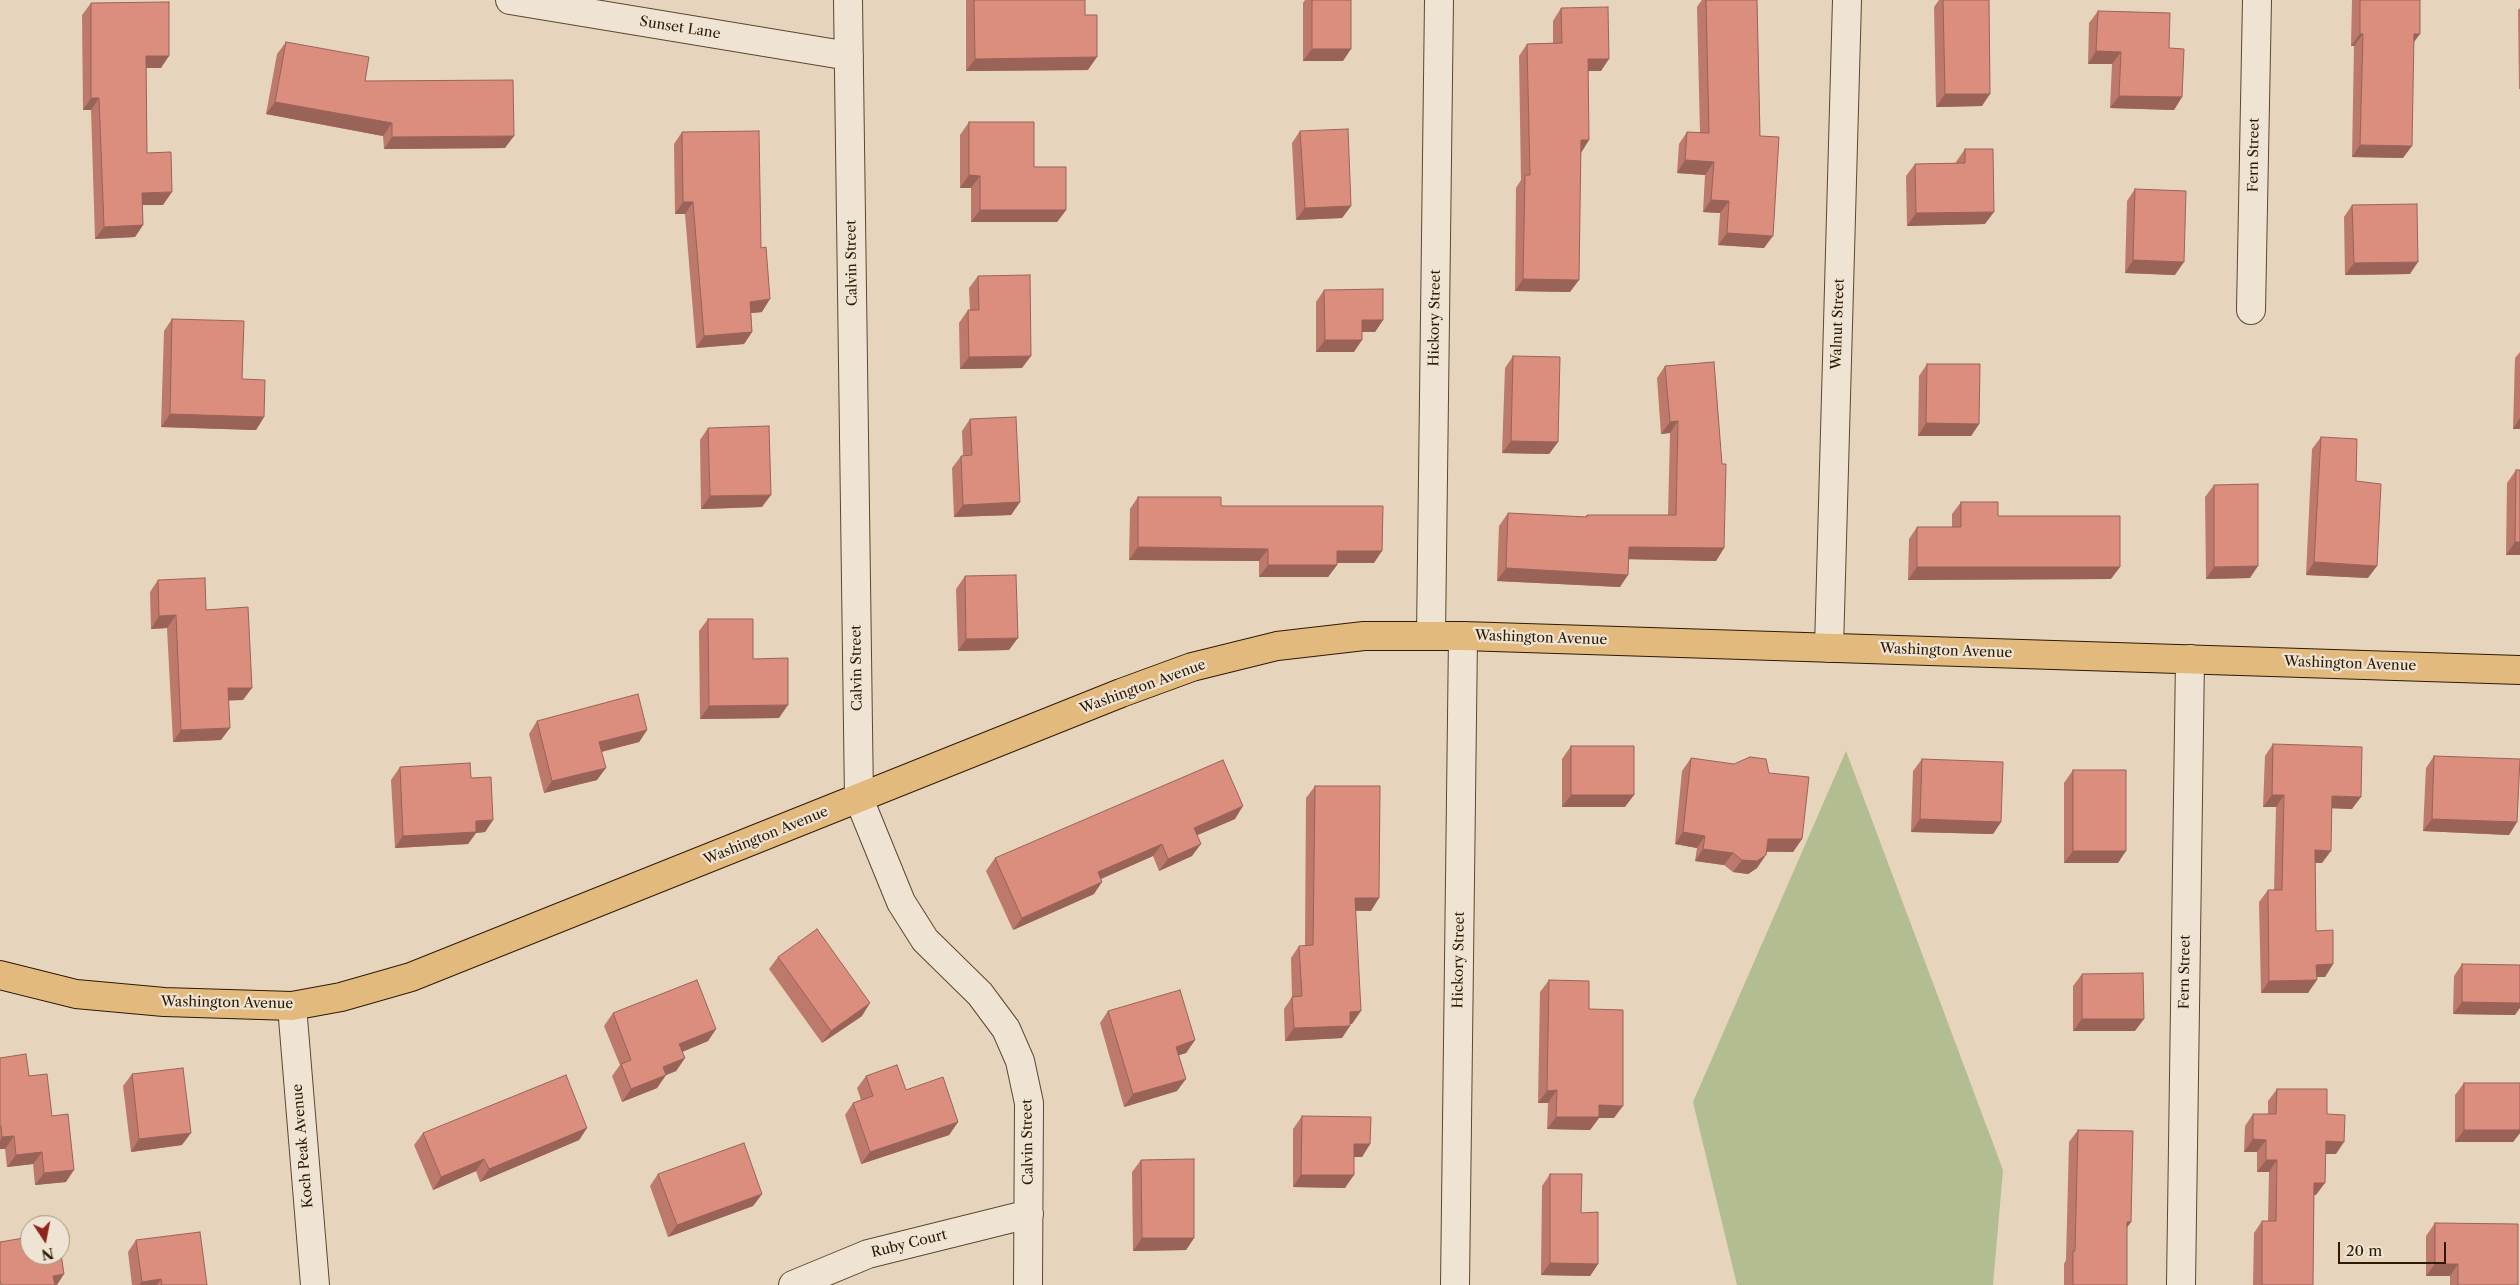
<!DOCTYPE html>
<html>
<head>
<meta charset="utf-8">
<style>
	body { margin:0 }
	#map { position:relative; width:2520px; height:1285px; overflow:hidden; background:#e6d4bc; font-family:"Libre Caslon Text",serif }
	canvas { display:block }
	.north { position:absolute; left:20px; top:1215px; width:50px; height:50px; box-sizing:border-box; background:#efe3d3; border:1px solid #a1937f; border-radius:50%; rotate:169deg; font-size:14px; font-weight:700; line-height:20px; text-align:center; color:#2d1a01 }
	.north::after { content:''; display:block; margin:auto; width:18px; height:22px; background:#8f2418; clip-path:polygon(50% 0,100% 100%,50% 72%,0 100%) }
	.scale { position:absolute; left:2338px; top:1242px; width:108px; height:22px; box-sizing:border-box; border:2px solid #2d1a01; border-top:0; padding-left:6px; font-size:15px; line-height:18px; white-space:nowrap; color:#2d1a01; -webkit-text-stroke:4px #efe3d3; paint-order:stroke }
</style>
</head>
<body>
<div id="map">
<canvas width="2520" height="1285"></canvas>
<div class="north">N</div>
<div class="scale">20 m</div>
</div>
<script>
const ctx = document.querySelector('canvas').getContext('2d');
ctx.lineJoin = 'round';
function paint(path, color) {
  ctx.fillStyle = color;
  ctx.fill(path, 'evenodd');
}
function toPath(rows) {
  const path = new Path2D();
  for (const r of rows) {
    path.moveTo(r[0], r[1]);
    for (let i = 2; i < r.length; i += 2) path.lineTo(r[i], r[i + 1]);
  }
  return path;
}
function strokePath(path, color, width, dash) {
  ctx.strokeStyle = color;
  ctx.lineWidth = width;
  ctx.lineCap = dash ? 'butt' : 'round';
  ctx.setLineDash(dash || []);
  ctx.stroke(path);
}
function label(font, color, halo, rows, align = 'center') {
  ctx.font = font + ' "Libre Caslon Text",serif';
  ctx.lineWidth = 4.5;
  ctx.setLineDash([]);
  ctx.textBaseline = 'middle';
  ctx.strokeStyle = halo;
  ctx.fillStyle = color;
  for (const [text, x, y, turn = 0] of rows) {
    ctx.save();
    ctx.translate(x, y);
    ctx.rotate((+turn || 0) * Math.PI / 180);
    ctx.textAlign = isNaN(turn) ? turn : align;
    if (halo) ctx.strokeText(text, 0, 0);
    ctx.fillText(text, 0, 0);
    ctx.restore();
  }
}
paint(toPath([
	[1846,751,2003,1170,1993,1285,1737,1285,1693,1102]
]), '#b3bd92');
const street = toPath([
	[510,0,849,56],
	[848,0,859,799,901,902,925,940,980,994,1006,1029,1020,1061,1029,1103,1028,1285],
	[2251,310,2257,0],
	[1431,635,1439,0],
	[1829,648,1847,0],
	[292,1006,315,1285],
	[793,1285,868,1254,1029,1214],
	[1455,1285,1463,636],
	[2181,1285,2190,659]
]);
const primary = toPath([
	[0,975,76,994,164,1002,292,1006,341,997,411,977,1121,693,1192,667,1277,646,1364,636,1463,636,2520,670]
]);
strokePath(street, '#5b4830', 30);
strokePath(primary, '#2d1a01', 30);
strokePath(street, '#efe3d3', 28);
strokePath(primary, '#e3ba7e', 28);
paint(toPath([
	[966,0,1085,0,1085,15,1088,70,966,71],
	[1305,0,1351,0,1343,61,1303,61,1303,3],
	[1702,0,1757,0,1760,136,1764,248,1718,245,1720,213,1703,212,1705,175,1677,173,1679,144,1687,132,1700,133,1697,7],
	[1939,0,1989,0,1982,106,1936,107,1934,7],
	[2352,0,2420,0,2414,42,2403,158,2352,157,2354,46,2351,46],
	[91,3,161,68,146,68,147,153,163,205,143,205,143,225,135,237,95,239,91,110,83,110,82,15],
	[1561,8,1601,71,1588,71,1581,153,1570,292,1515,291,1516,188,1521,180,1519,56,1527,44,1553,43,1553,21],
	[2520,8,2520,89,2519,89,2518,10],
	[2098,11,2182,97,2174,110,2110,108,2112,64,2088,64,2089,23],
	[286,42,365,81,505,148,384,149,383,136,266,114,277,54],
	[969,122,1034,167,1066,210,1057,222,971,222,971,188,960,188,960,135],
	[1300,131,1351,206,1342,218,1296,220,1292,143],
	[682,132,762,312,751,313,752,332,744,344,696,348,685,214,675,214,674,144],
	[1965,149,1985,224,1907,226,1906,176,1915,164,1956,163,1956,162],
	[2135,189,2175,275,2125,273,2127,201],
	[2352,205,2410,274,2345,275,2344,217],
	[978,276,1022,368,960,369,959,323,968,310,970,310,969,288],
	[1324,290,1383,320,1375,332,1362,332,1354,352,1316,352,1316,302],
	[172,319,242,379,264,417,256,430,161,427,164,331],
	[2520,352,2520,429,2513,429,2515,358],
	[1513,356,1558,442,1549,454,1502,453,1505,368],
	[1927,364,1979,424,1971,436,1918,436,1919,376],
	[1665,366,1724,548,1716,561,1628,559,1620,587,1497,581,1499,526,1508,513,1585,517,1587,515,1668,515,1670,433,1661,434,1657,378],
	[970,419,1020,502,1011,515,954,517,952,468,961,456,963,456,962,431],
	[708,428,762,507,701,509,700,440],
	[2321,437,2356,481,2368,578,2306,575,2312,449],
	[2516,470,2520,470,2520,555,2506,555,2507,483],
	[2214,485,2250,578,2206,579,2205,497],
	[1138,497,1221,506,1374,563,1337,563,1337,565,1328,577,1259,577,1259,561,1129,560,1130,509],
	[1961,502,1998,516,2111,579,1908,580,1909,539,1917,527,1952,527,1952,514],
	[965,576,1009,650,958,651,956,589],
	[158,580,206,610,243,700,229,700,221,740,173,742,167,628,151,629,150,592],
	[708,619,753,659,779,718,700,719,699,631],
	[537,721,647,730,639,742,602,752,597,780,544,793,529,734],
	[2273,744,2352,809,2332,808,2322,863,2315,863,2316,931,2333,964,2325,977,2317,977,2308,993,2261,993,2259,902,2268,890,2274,890,2276,807,2263,807,2265,756],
	[1571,746,1625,807,1562,807,1562,759],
	[2434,756,2517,822,2509,835,2423,831,2426,768],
	[1691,758,1769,773,1802,839,1793,852,1767,852,1757,868,1748,874,1733,872,1724,865,1695,861,1697,848,1675,844,1682,771],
	[1922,759,2001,822,1993,834,1911,832,1913,771],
	[400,767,471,778,493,820,485,832,476,833,468,844,395,848,391,780],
	[2073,770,2118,863,2064,863,2064,783],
	[1315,786,1371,911,1356,911,1352,1024,1350,1024,1342,1038,1285,1041,1284,1009,1292,997,1291,958,1299,946,1305,946,1306,798],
	[1235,819,1197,835,1192,856,1159,871,1153,856,1101,879,1094,894,1013,930,986,871,995,858],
	[778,957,862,1016,822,1043,769,969],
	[2462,964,2515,1015,2453,1014,2454,976],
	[2082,974,2135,1031,2073,1031,2073,986],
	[1549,980,1589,1009,1614,1118,1599,1118,1590,1130,1547,1129,1548,1103,1538,1103,1540,992],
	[1108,1011,1195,1040,1186,1053,1179,1055,1177,1091,1124,1107,1100,1023],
	[613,1013,716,1029,708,1041,682,1052,685,1058,676,1071,666,1075,657,1088,622,1102,612,1076,620,1065,604,1026],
	[0,1058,29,1076,52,1116,66,1182,35,1185,33,1164,7,1167,5,1149,0,1149],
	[132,1074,182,1145,131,1152,123,1086],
	[866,1076,906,1090,958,1122,949,1135,861,1164,845,1115,853,1103,861,1100,857,1088],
	[2464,1083,2520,1083,2520,1133,2513,1142,2455,1142,2455,1095],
	[2277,1089,2327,1114,2336,1154,2325,1154,2316,1195,2314,1195,2313,1285,2253,1285,2254,1233,2262,1221,2268,1221,2269,1172,2257,1172,2257,1152,2244,1152,2245,1126,2253,1114,2268,1114,2268,1101],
	[1302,1116,1370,1144,1362,1157,1354,1157,1345,1188,1293,1187,1293,1129],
	[587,1128,579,1140,480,1182,476,1171,433,1190,414,1145,423,1133],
	[2078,1130,2127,1228,2127,1285,2064,1285,2064,1264,2066,1260,2069,1142],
	[1141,1160,1194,1238,1186,1250,1133,1251,1132,1172],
	[658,1174,762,1194,753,1206,668,1237,650,1186],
	[1550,1174,1581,1213,1598,1264,1590,1276,1541,1275,1542,1186],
	[2435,1223,2518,1285,2450,1285,2450,1276,2426,1276,2426,1236],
	[136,1240,207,1285,132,1285,128,1252]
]), '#bc796c');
paint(toPath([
	[2360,34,2363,34,2354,46,2351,46],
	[2414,34,2420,34,2411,46],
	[1312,49,1351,49,1343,61,1303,61],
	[2096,51,2121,52,2112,64,2088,64],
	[146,56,169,56,161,68,137,68],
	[1097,57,1088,70,966,71,975,59],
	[1588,59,1609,59,1601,71,1579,71],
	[1945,94,1990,94,1982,106,1936,107],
	[2119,96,2182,97,2174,110,2110,108],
	[91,98,99,98,91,110,83,110],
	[275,102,392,123,383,136,266,114],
	[514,136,505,148,384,149,392,137],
	[1581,140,1589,140,1581,153],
	[2360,145,2412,146,2403,158,2352,157],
	[1685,160,1714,162,1705,175,1677,173],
	[969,175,980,176,971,188,960,188],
	[172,192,163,205,134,205,142,193],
	[1711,200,1729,201,1720,213,1703,212],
	[683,202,693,202,685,214,675,214],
	[1351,206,1342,218,1296,220,1305,208],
	[980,210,1066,210,1057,222,971,222],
	[1994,212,1985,224,1907,226,1916,213],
	[143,225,135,237,95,239,104,227],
	[1727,233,1773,236,1764,248,1718,245],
	[2133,260,2184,262,2175,275,2125,273],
	[2418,262,2410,274,2345,275,2354,263],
	[1523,279,1579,280,1570,292,1515,291],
	[770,299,762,312,741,314,750,302],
	[1362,320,1383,320,1375,332,1353,332],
	[752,332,744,344,696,348,704,336],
	[1325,340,1362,340,1354,352,1316,352],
	[1031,356,1022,368,960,369,969,357],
	[170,414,264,417,256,430,161,427],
	[2520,418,2520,429,2513,429],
	[1678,421,1670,433,1661,434,1670,422],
	[1926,423,1979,424,1971,436,1918,436],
	[1511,441,1558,442,1549,454,1502,453],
	[771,495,762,507,701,509,710,496],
	[1020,502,1011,515,954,517,963,505],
	[2515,542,2520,542,2520,555,2506,555],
	[1138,547,1268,549,1259,561,1129,560],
	[1629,547,1724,548,1716,561,1620,559],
	[1337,551,1382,551,1374,563,1328,563],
	[2314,562,2377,566,2368,578,2306,575],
	[1268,565,1337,565,1328,577,1259,577],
	[2258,566,2250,578,2206,579,2214,567],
	[1917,567,2120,567,2111,579,1908,580],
	[1506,568,1628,575,1620,587,1497,581],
	[176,615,167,628,151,629,159,616],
	[1018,638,1009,650,958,651,966,639],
	[228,688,252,688,243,700,219,701],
	[788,705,779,718,700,719,709,706],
	[230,728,221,740,173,742,181,730],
	[647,730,639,742,591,754,599,742],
	[606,768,597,780,544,793,552,781],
	[1571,795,1634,795,1625,807,1562,807],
	[2272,795,2284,795,2276,807,2263,807],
	[2332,796,2361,797,2352,809,2324,808],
	[1243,806,1235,819,1186,840,1194,828],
	[1920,819,2001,822,1993,834,1911,832],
	[2432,819,2517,822,2509,835,2423,831],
	[493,820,485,832,476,833,468,844,395,848,403,836,476,821],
	[1683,832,1705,836,1697,848,1675,844],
	[1768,839,1802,839,1793,852,1759,851],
	[1162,844,1153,856,1089,884,1098,872],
	[1201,844,1192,856,1159,871,1168,859],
	[1703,849,1733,853,1724,865,1695,861],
	[2315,850,2331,851,2322,863,2306,862],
	[2073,851,2126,851,2118,863,2064,863],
	[1766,855,1757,868,1748,874,1733,872,1742,860],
	[1102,882,1094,894,1013,930,1022,918],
	[1355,898,1379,898,1371,911,1347,910],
	[2333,964,2325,977,2308,977,2316,965],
	[2317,980,2308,993,2261,993,2269,981],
	[2462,1002,2520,1003,2520,1008,2515,1015,2453,1014],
	[870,1003,862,1016,822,1043,831,1031],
	[1361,1011,1352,1024,1341,1024,1350,1012],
	[2082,1019,2144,1019,2135,1031,2073,1031],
	[1350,1026,1342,1038,1285,1041,1294,1028],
	[716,1029,708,1041,670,1057,679,1044],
	[1195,1040,1186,1053,1167,1059,1176,1047],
	[685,1058,676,1071,654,1080,663,1067],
	[666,1075,657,1088,622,1102,631,1089],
	[1186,1079,1177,1091,1124,1107,1133,1094],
	[1557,1090,1548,1103,1538,1103,1547,1091],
	[1599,1105,1623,1106,1614,1118,1599,1118,1590,1130,1547,1129,1556,1117],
	[958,1122,949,1135,861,1164,870,1152],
	[587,1128,579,1140,480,1182,489,1169],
	[2464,1130,2520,1130,2520,1133,2513,1142,2455,1142],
	[191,1133,182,1145,131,1152,139,1139],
	[14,1136,5,1149,0,1149,0,1141,2,1137],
	[2253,1139,2266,1140,2257,1152,2244,1152],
	[2326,1141,2344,1142,2336,1154,2317,1154],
	[1354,1144,1370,1144,1362,1157,1346,1157],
	[42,1152,33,1164,7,1167,16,1155],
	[484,1159,476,1171,433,1190,441,1177],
	[2266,1160,2277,1160,2269,1172,2257,1172],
	[74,1170,66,1182,35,1185,44,1173],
	[1301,1175,1354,1175,1345,1188,1293,1187],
	[2314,1183,2325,1183,2316,1195,2305,1195],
	[762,1194,753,1206,668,1237,677,1225],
	[2127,1222,2131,1222,2122,1235],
	[1142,1238,1194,1238,1186,1250,1133,1251],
	[1550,1263,1598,1264,1590,1276,1541,1275],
	[2435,1264,2458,1264,2450,1276,2426,1276],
	[64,1274,57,1285,47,1285,53,1276],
	[161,1279,157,1285,139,1285,142,1282]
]), '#996358');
const building = toPath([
	[974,0,1085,0,1085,15,1097,15,1097,57,975,59,974,0],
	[1312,0,1351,0,1351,49,1312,49,1312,0],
	[1706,0,1757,0,1760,136,1779,137,1773,236,1727,233,1729,201,1711,200,1714,162,1685,160,1687,132,1709,133,1706,0],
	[1943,0,1989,0,1990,94,1945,94,1943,0],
	[2360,0,2420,0,2420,34,2414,34,2412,146,2360,145,2363,34,2360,34,2360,0],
	[169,2,169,56,146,56,147,153,171,152,172,192,142,193,143,225,104,227,99,98,91,98,91,3,169,2],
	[1608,7,1609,59,1588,59,1589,140,1581,140,1579,280,1523,279,1525,175,1530,175,1527,44,1562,43,1561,8,1608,7],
	[2098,11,2170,13,2169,48,2184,49,2182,97,2119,96,2121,52,2096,51,2098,11],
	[286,42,369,57,365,81,513,80,514,136,392,137,392,123,275,102,286,42],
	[969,122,1034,122,1034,167,1066,167,1066,210,980,210,980,176,969,175,969,122],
	[1348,129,1351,206,1305,208,1300,131,1348,129],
	[759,131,761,248,766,247,770,299,750,302,752,332,704,336,693,202,683,202,682,132,759,131],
	[1965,149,1993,149,1994,212,1916,213,1915,164,1965,163,1965,149],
	[2135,189,2186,191,2184,262,2133,260,2135,189],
	[2417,204,2418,262,2354,263,2352,205,2417,204],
	[1030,275,1031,356,969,357,968,310,979,310,978,276,1030,275],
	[1383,289,1383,320,1362,320,1362,340,1325,340,1324,290,1383,289],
	[172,319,244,321,242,379,265,380,264,417,170,414,172,319],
	[1513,356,1560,357,1558,442,1511,441,1513,356],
	[1714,362,1722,464,1726,464,1724,548,1629,547,1628,575,1506,568,1508,513,1587,517,1587,515,1676,515,1678,421,1670,422,1665,366,1714,362],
	[1927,364,1980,364,1979,424,1926,423,1927,364],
	[1016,417,1020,502,963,505,961,456,972,455,970,419,1016,417],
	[769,426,771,495,710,496,708,428,769,426],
	[2321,437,2357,439,2356,481,2381,484,2377,566,2314,562,2321,437],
	[2516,470,2520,470,2520,542,2515,542,2516,470],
	[2258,484,2258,566,2214,567,2214,485,2258,484],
	[1138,497,1221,497,1221,506,1383,506,1382,551,1337,551,1337,565,1268,565,1268,549,1138,547,1138,497],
	[1961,502,1998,502,1998,516,2120,516,2120,567,1917,567,1917,527,1961,527,1961,502],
	[1016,575,1018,638,966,639,965,576,1016,575],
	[205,578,206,610,248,607,252,688,228,688,230,728,181,730,176,615,159,616,158,580,205,578],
	[708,619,753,619,753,659,788,658,788,705,709,706,708,619],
	[638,694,647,730,599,742,606,768,552,781,537,721,638,694],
	[2273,744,2362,747,2361,797,2332,796,2331,851,2315,850,2316,931,2333,930,2333,964,2316,965,2317,980,2269,981,2268,890,2282,890,2284,795,2272,795,2273,744],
	[1571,746,1634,746,1634,795,1571,795,1571,746],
	[2434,756,2520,759,2517,822,2432,819,2434,756],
	[1750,757,1766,759,1769,773,1809,777,1802,839,1768,839,1766,855,1757,861,1742,860,1733,853,1703,849,1705,836,1683,832,1691,758,1734,764,1750,757],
	[1922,759,2003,762,2001,822,1920,819,1922,759],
	[1223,760,1243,806,1194,828,1201,844,1168,859,1162,844,1098,872,1102,882,1022,918,995,858,1223,760],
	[470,763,471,778,491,777,493,820,476,821,476,832,403,836,400,767,470,763],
	[2073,770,2126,770,2126,851,2073,851,2073,770],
	[1315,786,1380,786,1379,898,1355,898,1361,1011,1350,1012,1350,1026,1294,1028,1292,997,1302,996,1299,946,1313,945,1315,786],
	[817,929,870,1003,831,1031,778,957,817,929],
	[2462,964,2520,965,2520,1003,2462,1002,2462,964],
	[2143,973,2144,1019,2082,1019,2082,974,2143,973],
	[697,980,716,1029,679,1044,685,1058,663,1067,666,1075,631,1089,621,1064,631,1060,613,1013,697,980],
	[1549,980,1589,981,1589,1009,1623,1010,1623,1106,1599,1105,1599,1117,1556,1117,1557,1090,1547,1091,1549,980],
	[1180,990,1195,1040,1176,1047,1186,1079,1133,1094,1108,1011,1180,990],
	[26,1054,29,1076,47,1074,52,1116,68,1114,74,1170,44,1173,42,1152,16,1155,14,1136,2,1137,1,1126,0,1126,0,1058,26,1054],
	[897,1065,906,1090,943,1077,958,1122,870,1152,853,1103,873,1096,866,1076,897,1065],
	[183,1068,191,1133,139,1139,132,1074,183,1068],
	[566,1075,587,1128,489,1169,484,1159,441,1177,423,1133,566,1075],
	[2464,1083,2520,1083,2520,1130,2464,1130,2464,1083],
	[2277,1089,2327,1089,2327,1114,2345,1115,2344,1142,2326,1141,2325,1183,2314,1183,2313,1285,2262,1285,2262,1221,2276,1221,2277,1160,2266,1160,2266,1140,2253,1139,2253,1114,2276,1114,2277,1089],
	[1302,1116,1371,1117,1370,1144,1354,1144,1354,1175,1301,1175,1302,1116],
	[2078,1130,2133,1131,2131,1222,2127,1222,2127,1285,2073,1285,2073,1251,2075,1251,2078,1130],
	[744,1143,762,1194,677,1225,658,1174,744,1143],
	[1194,1159,1194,1238,1142,1238,1141,1160,1194,1159],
	[1550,1174,1582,1174,1581,1213,1598,1212,1598,1264,1550,1263,1550,1174],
	[2435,1223,2518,1224,2518,1285,2458,1285,2458,1264,2435,1264,2435,1223],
	[200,1232,207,1285,162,1285,161,1279,142,1282,136,1240,200,1232],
	[30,1237,30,1255,60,1255,60,1247,64,1274,53,1276,55,1285,1,1285,0,1280,0,1242,30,1237]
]);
paint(building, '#db8d7e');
strokePath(building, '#996358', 1);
label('14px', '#2d1a01', '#efe3d3', [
	["Sunset Lane",680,28,9],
	["Fern Street",2254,155,-89],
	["Calvin Street",852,263,-91],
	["Hickory Street",1435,318,-89],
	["Walnut Street",1838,324,-88],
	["Washington Avenue",1541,638,2],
	["Washington Avenue",1946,651,2],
	["Washington Avenue",2350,664,2],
	["Calvin Street",857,668,-91],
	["Washington Avenue",1143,687,-20],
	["Washington Avenue",766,836,-22],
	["Hickory Street",1459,960,-89],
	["Fern Street",2185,972,-89],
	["Washington Avenue",227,1003,1],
	["Calvin Street",1028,1142,-91],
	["Koch Peak Avenue",303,1146,-95],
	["Ruby Court",909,1244,-14]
]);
</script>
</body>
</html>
